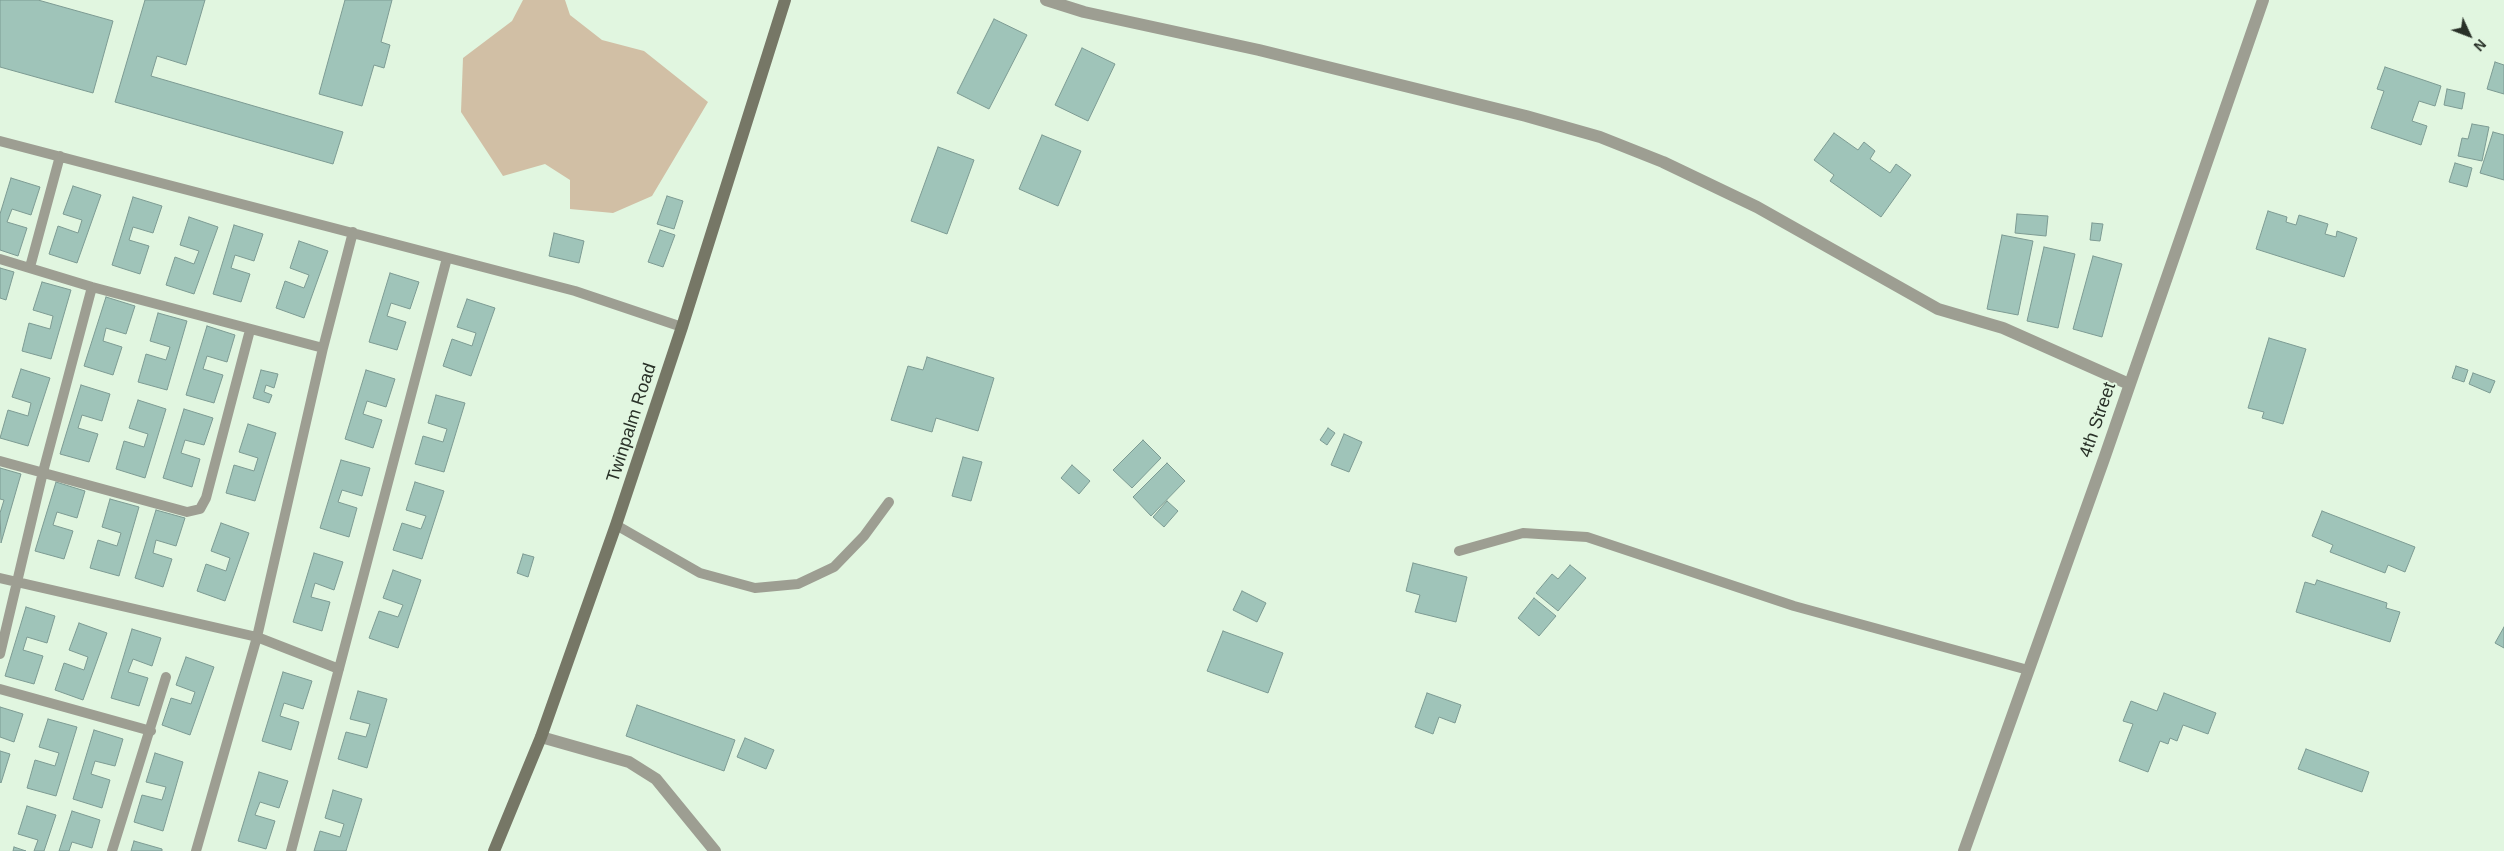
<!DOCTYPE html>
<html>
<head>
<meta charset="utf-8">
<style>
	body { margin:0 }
	#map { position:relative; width:2504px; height:851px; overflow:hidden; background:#e1f6e0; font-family:Helvetica,sans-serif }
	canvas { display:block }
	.north { position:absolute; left:2444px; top:10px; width:50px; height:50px; -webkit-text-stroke:4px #e1f6e0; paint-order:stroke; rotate:133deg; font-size:14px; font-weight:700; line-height:20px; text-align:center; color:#293128 }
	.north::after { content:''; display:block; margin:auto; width:18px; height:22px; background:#293128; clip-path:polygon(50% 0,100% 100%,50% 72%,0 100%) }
</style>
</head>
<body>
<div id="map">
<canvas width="2504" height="851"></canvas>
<div class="north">N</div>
</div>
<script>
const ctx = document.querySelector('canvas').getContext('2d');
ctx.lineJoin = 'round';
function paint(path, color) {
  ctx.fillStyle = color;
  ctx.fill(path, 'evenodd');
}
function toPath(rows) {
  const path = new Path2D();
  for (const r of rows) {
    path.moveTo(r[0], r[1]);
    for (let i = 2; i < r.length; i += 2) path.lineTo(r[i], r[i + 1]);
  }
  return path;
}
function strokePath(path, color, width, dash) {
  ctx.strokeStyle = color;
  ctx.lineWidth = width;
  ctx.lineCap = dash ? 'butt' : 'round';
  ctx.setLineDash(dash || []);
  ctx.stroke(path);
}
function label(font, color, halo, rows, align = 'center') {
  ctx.font = font + ' Helvetica,sans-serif';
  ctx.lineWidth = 4;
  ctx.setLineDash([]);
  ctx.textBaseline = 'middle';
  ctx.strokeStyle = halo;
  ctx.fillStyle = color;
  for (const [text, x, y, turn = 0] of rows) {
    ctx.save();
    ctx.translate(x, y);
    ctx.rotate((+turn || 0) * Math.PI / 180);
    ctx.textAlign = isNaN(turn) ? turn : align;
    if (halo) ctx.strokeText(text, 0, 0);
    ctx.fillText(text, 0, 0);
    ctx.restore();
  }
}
paint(toPath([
	[523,0,565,0,570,15,602,40,644,51,708,102,652,196,613,213,570,209,570,180,545,164,503,176,461,112,463,58,512,21]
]), '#d1bfa5');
const building = toPath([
	[0,0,38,0,113,21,93,93,0,67,0,0],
	[145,0,205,0,186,65,157,56,151,76,343,132,333,164,115,102,145,0],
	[345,0,392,0,381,42,390,45,384,68,374,65,362,106,319,94,345,0],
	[994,19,1027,35,989,109,957,93,994,19],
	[1082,48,1115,64,1088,121,1055,105,1082,48],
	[2495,62,2504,65,2504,94,2487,89,2495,62],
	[2385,67,2441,86,2435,106,2419,101,2412,121,2427,126,2421,145,2371,128,2384,91,2377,89,2385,67],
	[2447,89,2465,93,2462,109,2444,105,2447,89],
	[2472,124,2489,127,2482,161,2458,156,2462,138,2468,139,2472,124],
	[2493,132,2504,135,2504,180,2480,173,2493,132],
	[1834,133,1858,150,1864,142,1875,151,1870,159,1890,173,1896,164,1911,175,1881,217,1830,181,1834,175,1814,160,1834,133],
	[1042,135,1081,151,1058,206,1019,189,1042,135],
	[938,147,974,160,947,234,911,221,938,147],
	[2455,163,2472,168,2467,187,2449,182,2455,163],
	[11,178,40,187,31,215,12,209,7,222,27,228,18,256,0,250,0,214,11,178],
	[73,186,101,195,77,263,49,254,58,226,78,233,82,220,63,214,73,186],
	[667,196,683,201,674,229,657,224,667,196],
	[133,197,162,206,153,233,133,227,129,240,149,246,140,274,112,265,133,197],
	[2268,211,2287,217,2286,222,2296,225,2299,215,2328,224,2325,234,2336,237,2337,231,2357,238,2344,277,2256,249,2268,211],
	[2017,214,2048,216,2046,236,2015,233,2017,214],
	[189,217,218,227,194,294,166,285,175,257,194,264,199,251,180,245,189,217],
	[2092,223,2103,224,2100,241,2090,240,2092,223],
	[234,225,263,234,254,261,235,255,231,268,250,274,241,302,213,294,234,225],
	[660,230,675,235,663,267,648,262,660,230],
	[554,233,584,241,579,263,549,256,554,233],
	[2002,235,2033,241,2018,315,1987,309,2002,235],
	[299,241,328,251,304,318,276,308,285,281,304,288,309,275,290,268,299,241],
	[2044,247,2075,254,2058,328,2027,321,2044,247],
	[2093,256,2122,264,2102,337,2073,329,2093,256],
	[0,268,14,272,6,300,0,298,0,268],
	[390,273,419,282,410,309,391,303,387,316,406,322,397,350,369,342,390,273],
	[42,282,71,290,51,359,22,351,29,323,50,329,53,316,33,310,42,282],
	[106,297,135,306,126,334,106,328,103,341,122,347,113,375,84,366,106,297],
	[467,299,495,308,471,376,443,366,452,339,472,346,476,333,457,327,467,299],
	[158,313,187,321,167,390,138,382,146,354,166,360,170,347,150,341,158,313],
	[207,326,235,335,227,362,207,356,203,369,223,375,214,403,186,395,207,326],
	[2269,338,2306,349,2283,424,2262,418,2264,412,2248,408,2269,338],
	[927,357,994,378,978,431,936,418,932,432,891,420,908,366,923,370,927,357],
	[2456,366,2468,370,2464,382,2452,378,2456,366],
	[21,369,50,378,28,446,0,438,8,410,28,416,31,403,12,397,21,369],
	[261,370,278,374,274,388,266,385,264,392,272,395,269,403,253,398,261,370],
	[366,370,395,379,386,407,367,401,363,414,382,420,373,448,345,439,366,370],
	[2473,373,2495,381,2490,393,2469,384,2473,373],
	[81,385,110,394,102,421,82,415,78,428,98,434,89,462,60,454,81,385],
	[436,395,465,403,444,472,415,464,423,436,443,442,447,429,428,423,436,395],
	[138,400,166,409,145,478,116,469,124,441,144,447,148,434,129,428,138,400],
	[184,409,213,418,204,445,185,440,181,453,200,459,192,487,163,478,184,409],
	[248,424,276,433,255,501,226,493,234,465,254,471,258,458,239,452,248,424],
	[1328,428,1335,433,1327,445,1320,440,1328,428],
	[1344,434,1362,442,1349,472,1331,465,1344,434],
	[1143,440,1161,458,1132,488,1113,470,1143,440],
	[963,457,982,462,971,501,952,496,963,457],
	[341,460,370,468,362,496,342,490,338,502,357,508,349,537,320,528,341,460],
	[1167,463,1185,481,1151,516,1133,497,1167,463],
	[1072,465,1090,481,1079,494,1061,478,1072,465],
	[0,468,21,474,1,543,0,513,4,500,0,499,0,468],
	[56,482,85,491,77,518,57,512,53,525,73,531,64,559,35,551,56,482],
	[415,482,444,491,422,559,393,550,402,523,421,529,426,516,406,510,415,482],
	[110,499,139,507,119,576,90,568,98,540,117,546,121,533,102,527,110,499],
	[1167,501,1178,511,1164,527,1153,517,1167,501],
	[156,510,185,518,176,546,156,540,153,553,172,559,163,587,135,578,156,510],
	[2322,511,2415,547,2405,572,2388,565,2385,573,2330,552,2333,545,2312,536,2322,511],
	[221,523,249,533,225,601,197,591,206,564,226,571,230,558,211,551,221,523],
	[314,553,343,562,334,590,315,583,311,597,330,602,322,631,293,622,314,553],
	[523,554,534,557,528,577,517,573,523,554],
	[1413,563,1467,577,1456,622,1415,612,1420,595,1406,591,1413,563],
	[1570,565,1586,578,1558,611,1536,593,1552,574,1558,579,1570,565],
	[393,570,421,580,398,648,369,638,379,611,398,617,403,605,383,598,393,570],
	[2317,580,2387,603,2386,608,2400,612,2390,642,2296,612,2305,582,2315,585,2317,580],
	[1242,591,1266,603,1257,622,1233,610,1242,591],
	[1534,598,1556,616,1539,636,1518,618,1534,598],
	[26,607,55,616,47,643,27,637,23,650,43,656,34,684,5,676,26,607],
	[79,623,107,633,83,700,55,690,64,663,84,670,88,657,69,650,79,623],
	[2504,627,2504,648,2495,643,2504,627],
	[132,629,161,638,152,666,133,659,128,672,148,678,139,706,111,698,132,629],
	[1223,631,1283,653,1268,693,1207,671,1223,631],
	[186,657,214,667,190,735,162,725,171,698,191,704,195,692,176,685,186,657],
	[283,672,312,681,303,709,284,703,280,716,299,722,291,750,262,741,283,672],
	[358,691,387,699,367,768,338,759,346,732,366,737,370,724,350,719,358,691],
	[1427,693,1461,705,1455,723,1439,717,1433,734,1415,727,1427,693],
	[2164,693,2216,713,2208,734,2183,725,2177,741,2170,738,2168,744,2160,741,2148,772,2119,761,2133,724,2123,721,2131,701,2157,711,2164,693],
	[637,705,735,740,724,771,626,736,637,705],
	[0,707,23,714,14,742,0,737,0,707],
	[48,719,77,727,56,796,27,788,35,760,55,766,59,753,39,747,48,719],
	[94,730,123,739,115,766,95,761,91,774,110,780,102,808,73,799,94,730],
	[745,738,774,750,766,769,737,757,745,738],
	[2306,749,2369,772,2362,792,2298,769,2306,749],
	[0,751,10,754,1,783,0,782,0,751],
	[155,753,183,762,163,831,134,822,142,795,162,800,166,787,146,782,155,753],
	[259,772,288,781,279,808,260,802,255,815,275,821,266,849,238,841,259,772],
	[333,790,362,799,346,851,314,851,320,831,340,837,344,824,325,818,333,790],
	[27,806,56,815,44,851,34,851,38,840,18,834,27,806],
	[72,811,100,820,92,848,72,842,69,851,59,851,72,811],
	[134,841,162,849,162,851,131,851,134,841],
	[14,847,26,851,13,851,14,847]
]);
paint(building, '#9fc4b9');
strokePath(building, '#7d9b93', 1);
strokePath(toPath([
	[0,141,575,291,682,327],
	[0,259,92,287,323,348],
	[30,267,60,156],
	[0,461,187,512,200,509,206,498,250,330],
	[616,525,700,573,755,588,798,584,834,567,864,536,889,502],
	[1459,551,1523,533,1587,537,1794,606,2028,670],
	[0,578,257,637,339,669],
	[0,654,43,472,92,287],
	[0,689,151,731],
	[112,851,166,677],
	[196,851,257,637,323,348,353,232],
	[291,851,447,258]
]), '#9d9e92', 10);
strokePath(toPath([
	[1046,0,1084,12,1259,50,1526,116,1600,137,1663,162,1757,207,1938,309,2003,328,2129,384],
	[541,737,629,762,656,779,715,851],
	[1964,851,2104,459,2263,0]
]), '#9d9e92', 12);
strokePath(toPath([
	[494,851,541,737,616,525,682,327,785,0]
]), '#767766', 12);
label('18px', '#293128', '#e1f6e0', [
	["4th Street",2098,420,-71],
	["Twinpalm Road",632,423,-72]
]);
</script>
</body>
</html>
